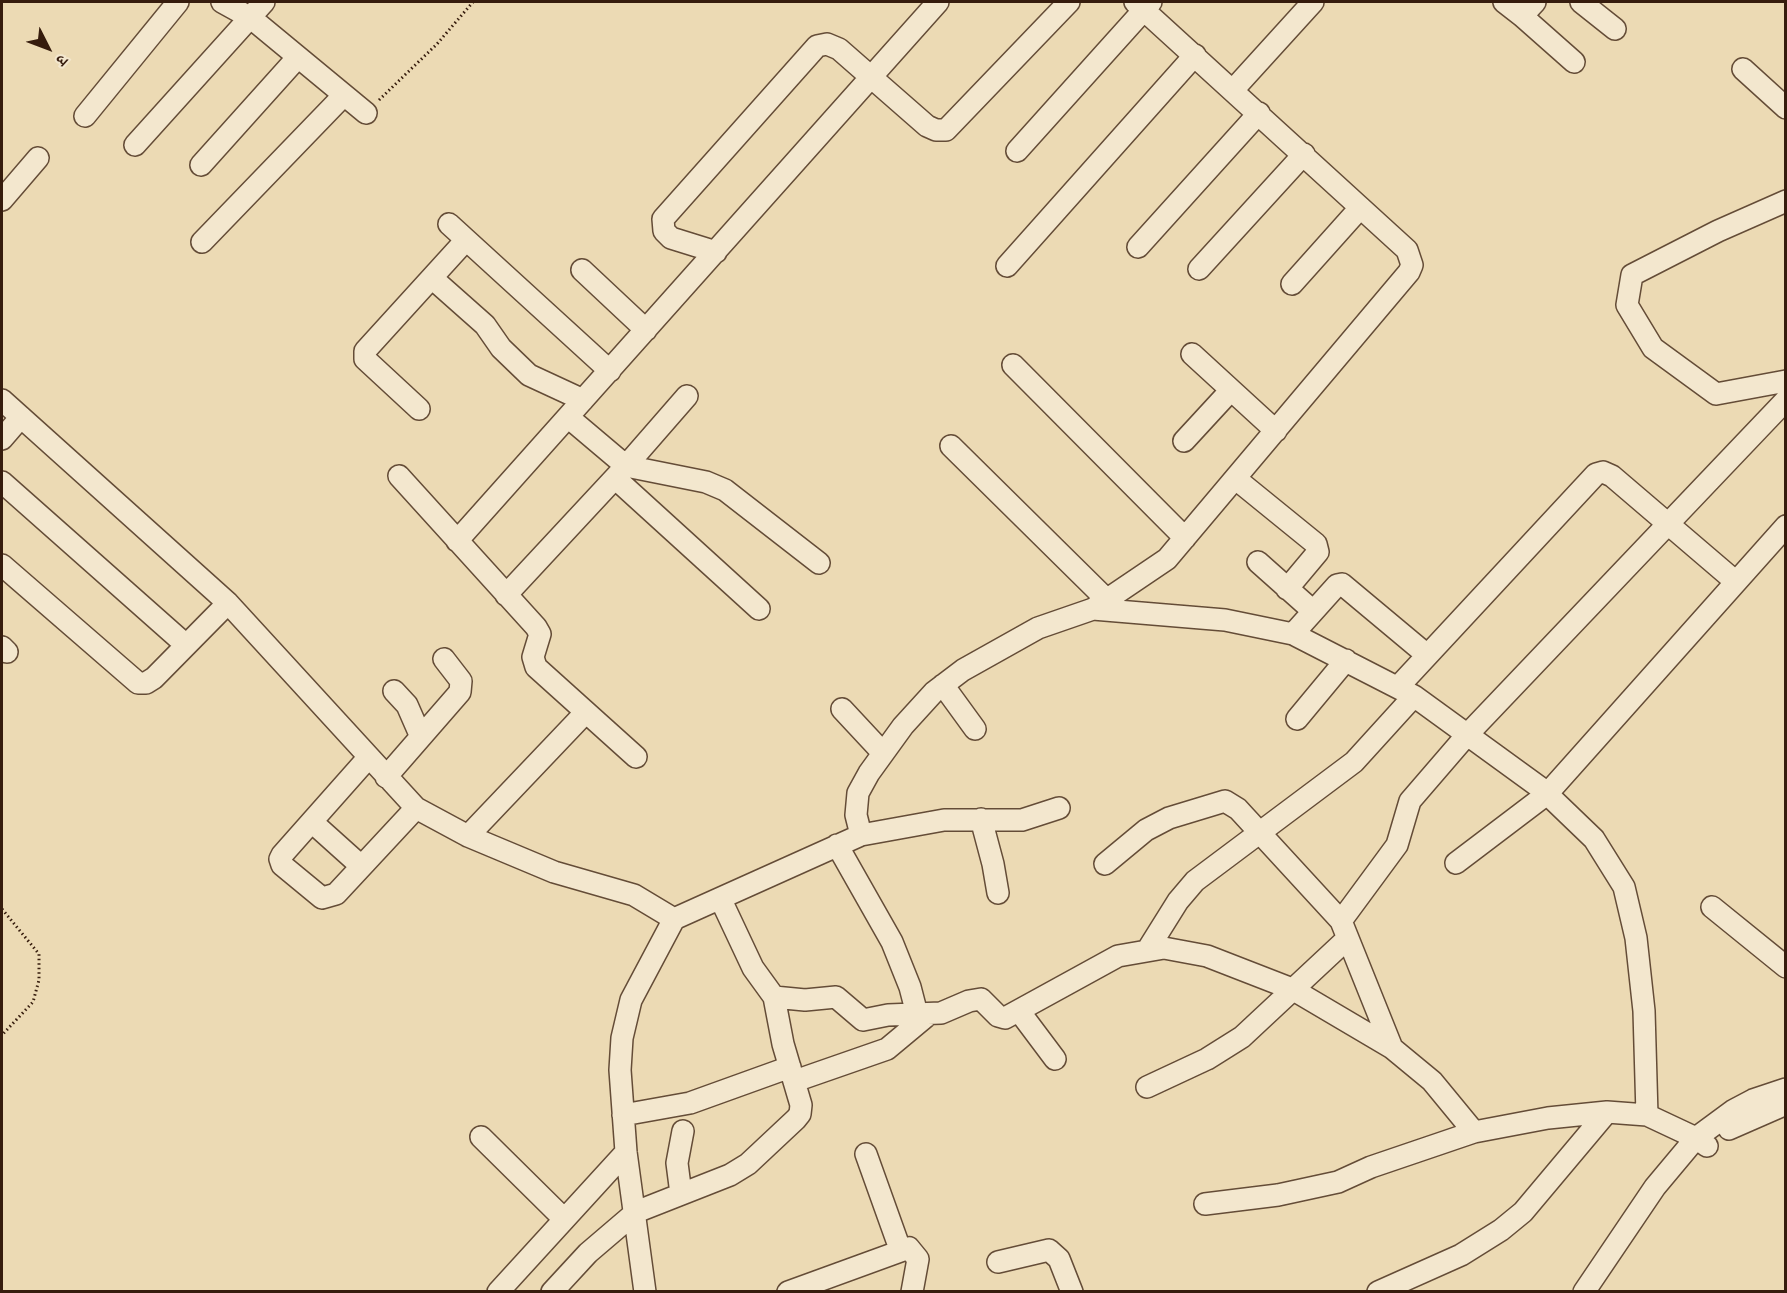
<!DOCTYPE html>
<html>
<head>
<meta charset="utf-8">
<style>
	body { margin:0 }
	#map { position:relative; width:1787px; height:1293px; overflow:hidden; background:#ecdab4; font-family:"EB Garamond","Noto Serif Devanagari",serif }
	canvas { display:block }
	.frame { position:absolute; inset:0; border:3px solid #361c0d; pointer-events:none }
	.north { position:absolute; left:18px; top:18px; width:60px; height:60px; -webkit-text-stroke:4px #f3e7ce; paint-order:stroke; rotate:132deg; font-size:16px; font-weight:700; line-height:24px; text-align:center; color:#361c0d }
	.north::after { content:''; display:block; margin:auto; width:21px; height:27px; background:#361c0d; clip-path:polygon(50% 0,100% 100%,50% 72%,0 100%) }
</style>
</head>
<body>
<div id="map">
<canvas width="1787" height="1293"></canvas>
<div class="frame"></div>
<div class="north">उ</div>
</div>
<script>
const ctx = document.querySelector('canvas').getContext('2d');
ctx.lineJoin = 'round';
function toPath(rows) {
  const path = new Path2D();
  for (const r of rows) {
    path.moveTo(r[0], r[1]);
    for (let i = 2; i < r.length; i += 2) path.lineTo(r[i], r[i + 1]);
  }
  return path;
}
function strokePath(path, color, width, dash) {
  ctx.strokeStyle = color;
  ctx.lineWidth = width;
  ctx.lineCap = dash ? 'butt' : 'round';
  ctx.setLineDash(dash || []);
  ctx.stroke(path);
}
const minor = toPath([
	[222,2,251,18,366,113],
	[1504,2,1522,16,1535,2],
	[1581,2,1615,29],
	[1522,16,1574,62],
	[1743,69,1786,108],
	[1233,90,1313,2],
	[85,116,178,2],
	[135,145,264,2],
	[1017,151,1151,2],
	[201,165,298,57],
	[2,200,38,158],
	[1786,201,1718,231,1632,275,1627,305,1653,348,1716,394,1786,381],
	[449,224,610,371],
	[202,242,344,95],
	[1138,247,1259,113],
	[716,252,671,238,664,231,663,219,817,46,827,44,839,49,927,126,936,130,946,130,1069,2],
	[1007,266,1195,55],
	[1199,269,1304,154],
	[582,270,646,330],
	[432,278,485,325,501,348,529,375,583,400],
	[1292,284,1360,208],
	[1192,354,1276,431],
	[1013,365,1185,538],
	[2,400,228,603,416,808,468,836,554,872,634,895,674,919,861,835,944,820,1022,820,1059,808],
	[419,409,365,359,365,351,466,240],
	[568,417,626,466,706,482,725,490,819,563],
	[2,439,21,417],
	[1184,441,1231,390],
	[951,446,1107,600],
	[399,476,536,627,540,634,533,657,536,667,636,757],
	[615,478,759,609],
	[1236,479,1316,544,1318,552,1287,589],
	[2,482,186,645],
	[457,541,938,2],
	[1258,562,1313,611],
	[2,565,138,683,146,683,154,678,228,603],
	[506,595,626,466,687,396],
	[1093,609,1167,559,1409,272,1412,265,1407,250,1135,2],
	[1293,634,1337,585,1342,584,1427,655],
	[2,647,7,652],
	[943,685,975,729],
	[1399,686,1596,474,1603,472,1612,476,1736,582],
	[394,691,407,705,421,737],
	[842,709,883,753],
	[1297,719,1346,660],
	[368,758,282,855,280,859,282,865,322,898,336,894,416,808],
	[386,777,460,692,461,681,444,659],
	[981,819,993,864,998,893],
	[312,822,361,866],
	[861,835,856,815,858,793,869,773,903,726,934,692,963,670,1038,628,1093,609,1225,620,1293,634,1414,696,1542,789,1594,839,1624,887,1636,938,1644,1011,1647,1115,1696,1138,1707,1146],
	[468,836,586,712],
	[837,845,892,942,910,987,917,1014],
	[1456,863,1547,794,1786,526],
	[1105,864,1146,830,1169,818,1225,801,1238,809,1341,921,1392,1048],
	[721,900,753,968,774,997,805,1000,836,997,863,1020,888,1015,941,1013,969,1001,981,999,998,1016,1005,1018,1118,956,1164,948,1207,956,1292,989,1392,1048,1432,1081,1474,1132],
	[1712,907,1786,967],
	[1341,921,1397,845,1410,801,1466,736,1786,400],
	[1148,949,1178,901,1195,881,1354,762,1414,696],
	[1019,1011,1055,1059],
	[795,1081,887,1049,929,1014],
	[1147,1087,1207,1059,1242,1037,1347,939],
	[623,1115,690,1103,790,1067],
	[1729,1129,1786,1104],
	[481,1137,564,1219],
	[866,1154,900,1249],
	[681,1194,677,1163,683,1131],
	[1205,1204,1278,1195,1338,1182,1371,1167,1474,1132,1548,1118,1607,1112,1647,1115],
	[998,1262,1049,1250,1059,1259,1072,1292],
	[498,1292,626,1152],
	[552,1292,588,1253,636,1212,730,1175,748,1164,796,1119,800,1114,801,1105,783,1044,774,997],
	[645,1292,626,1152,620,1070,622,1038,631,1000,674,919],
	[788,1292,909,1248,918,1259,912,1292],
	[1378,1292,1461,1255,1501,1230,1523,1212,1607,1112],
	[1584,1292,1655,1187,1696,1138,1734,1110,1753,1100,1786,1089]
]);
strokePath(minor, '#644c37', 24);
strokePath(toPath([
	[379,100,437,44,473,2],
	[2,909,39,954,39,980,33,1002,2,1035]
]), '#361c0d', 3, [1.5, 3]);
strokePath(minor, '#f3e7ce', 21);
</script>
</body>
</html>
